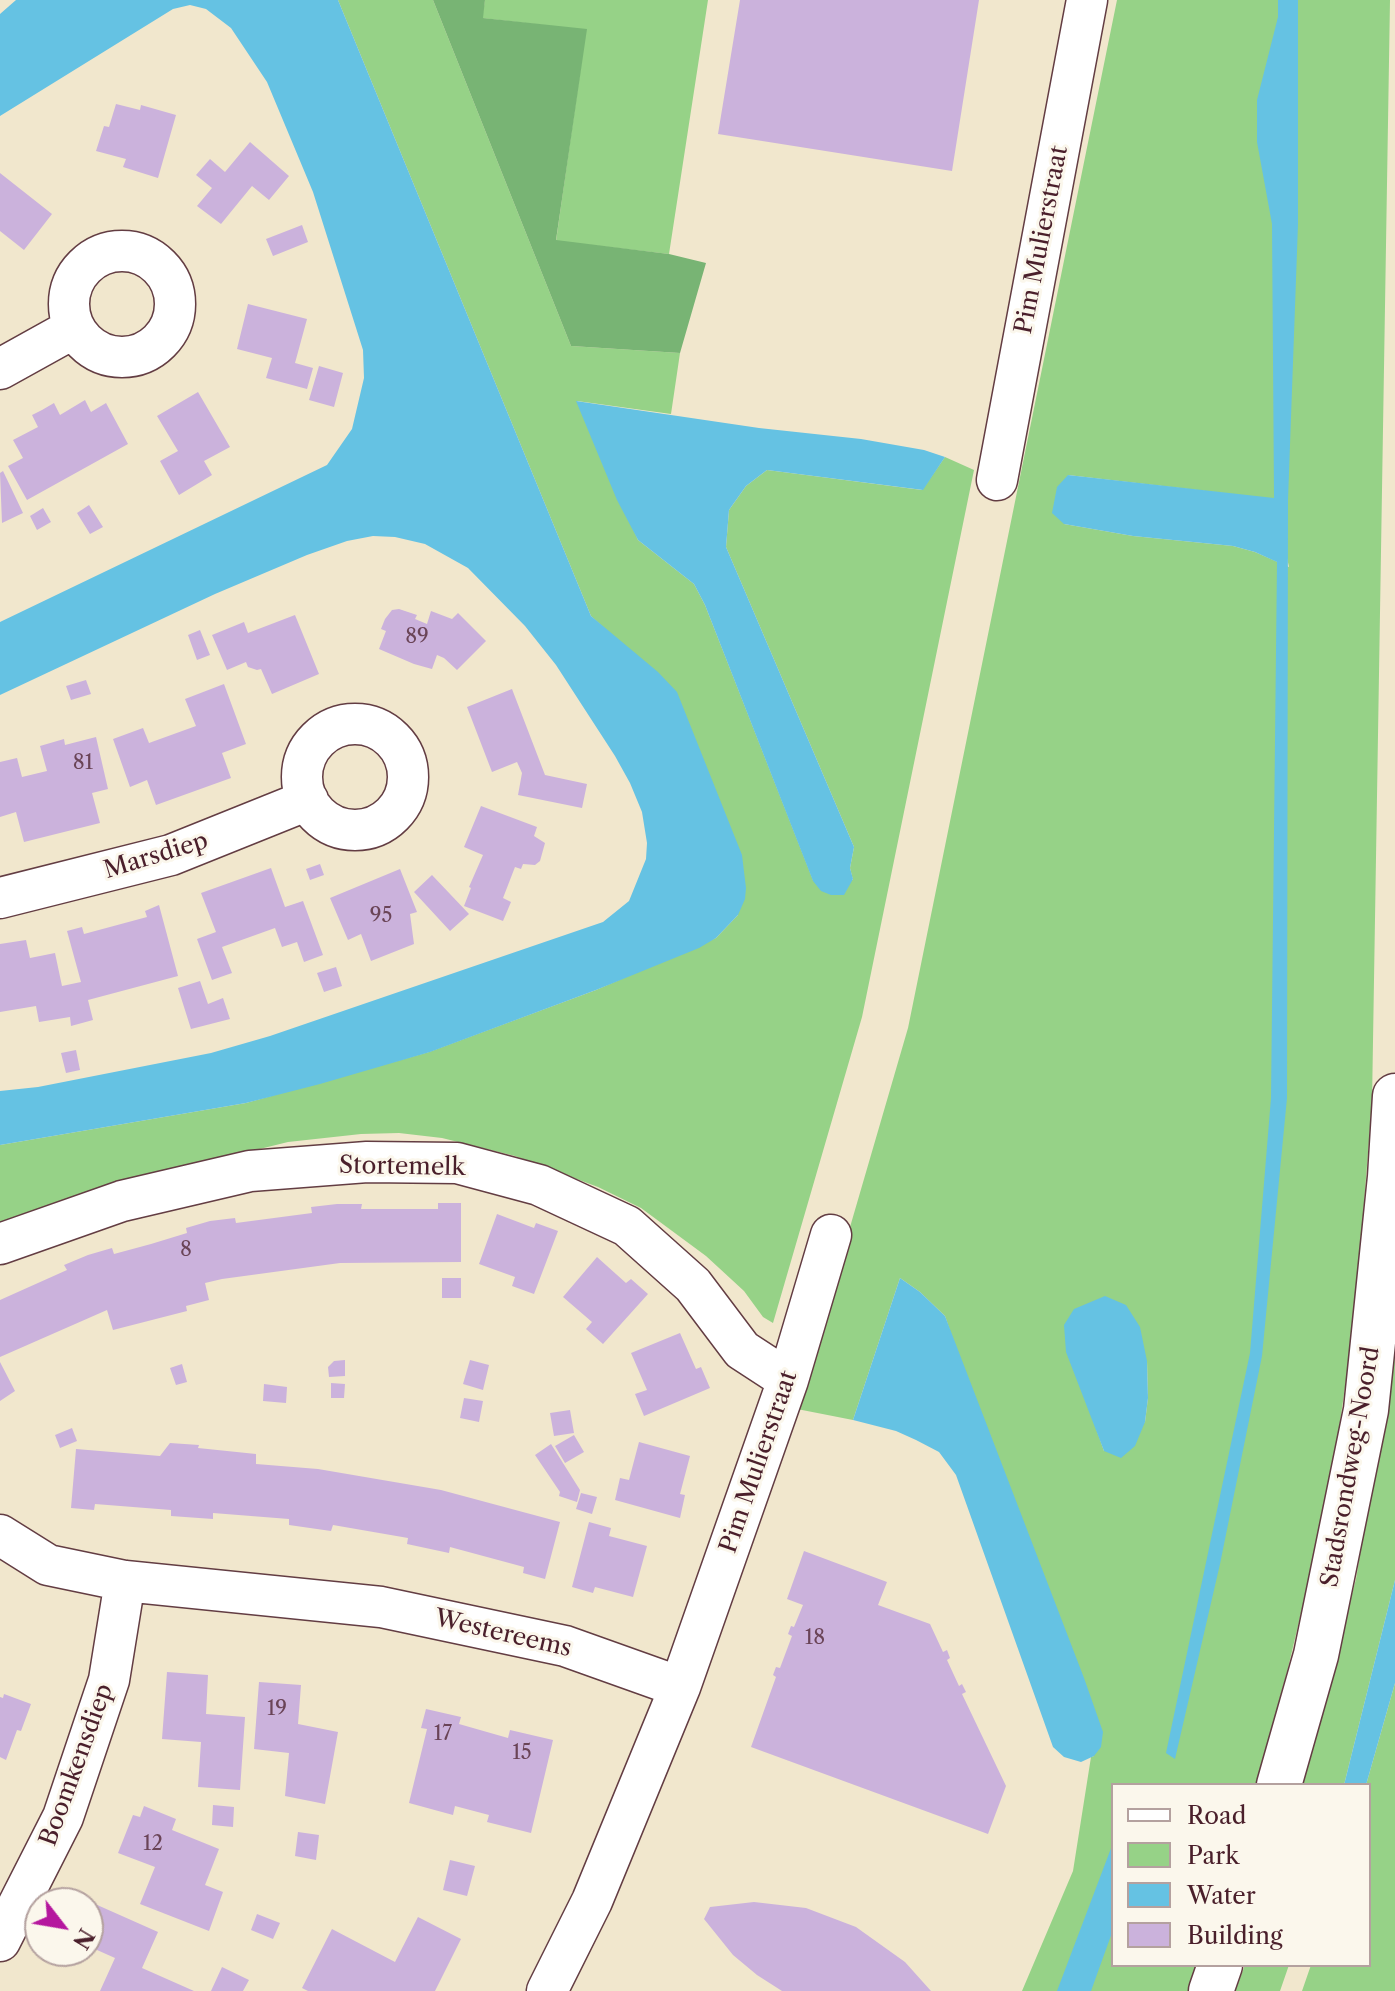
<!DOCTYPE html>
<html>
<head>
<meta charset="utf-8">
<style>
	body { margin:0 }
	#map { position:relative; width:1395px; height:1991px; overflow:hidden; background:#f1e7cd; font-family:"Libre Caslon Text",serif }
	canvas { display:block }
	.legend { position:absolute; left:1111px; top:1783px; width:260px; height:184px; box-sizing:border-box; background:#fbf7ec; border:2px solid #b4a19f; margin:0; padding:10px 14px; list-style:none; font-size:24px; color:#4a1f2b }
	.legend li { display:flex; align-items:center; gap:16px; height:40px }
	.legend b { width:40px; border:2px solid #b4a19f }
	.north { position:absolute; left:24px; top:1887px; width:80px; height:80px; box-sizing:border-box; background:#fbf7ec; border:2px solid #b4a19f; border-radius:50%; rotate:121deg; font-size:22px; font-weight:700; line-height:32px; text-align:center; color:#4a1f2b }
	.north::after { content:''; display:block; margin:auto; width:28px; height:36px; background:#b5179e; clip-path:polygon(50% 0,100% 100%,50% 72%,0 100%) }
</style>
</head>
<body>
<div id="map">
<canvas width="1395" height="1991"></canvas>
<ul class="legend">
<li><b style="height:10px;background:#fff"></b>Road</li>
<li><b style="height:22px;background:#96d287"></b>Park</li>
<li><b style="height:22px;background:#65c2e3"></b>Water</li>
<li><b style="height:22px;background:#cbb2dc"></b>Building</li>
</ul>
<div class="north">N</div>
</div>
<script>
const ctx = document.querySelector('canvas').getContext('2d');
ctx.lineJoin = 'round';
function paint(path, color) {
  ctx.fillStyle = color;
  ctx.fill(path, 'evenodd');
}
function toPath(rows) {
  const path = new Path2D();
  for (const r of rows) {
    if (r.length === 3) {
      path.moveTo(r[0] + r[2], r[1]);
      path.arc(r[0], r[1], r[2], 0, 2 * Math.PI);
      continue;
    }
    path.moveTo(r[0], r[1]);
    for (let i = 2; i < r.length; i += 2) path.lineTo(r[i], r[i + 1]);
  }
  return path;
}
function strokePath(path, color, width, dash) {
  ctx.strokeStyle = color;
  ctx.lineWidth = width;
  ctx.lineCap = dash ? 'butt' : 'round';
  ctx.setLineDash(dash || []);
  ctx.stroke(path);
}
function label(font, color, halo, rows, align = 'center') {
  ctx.font = font + ' "Libre Caslon Text",serif';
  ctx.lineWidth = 6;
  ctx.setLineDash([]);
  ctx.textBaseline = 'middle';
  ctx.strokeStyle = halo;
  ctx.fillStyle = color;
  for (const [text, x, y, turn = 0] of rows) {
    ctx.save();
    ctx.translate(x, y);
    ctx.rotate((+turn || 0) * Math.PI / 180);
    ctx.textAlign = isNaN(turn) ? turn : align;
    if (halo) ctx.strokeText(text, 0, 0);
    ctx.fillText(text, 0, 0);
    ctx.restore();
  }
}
paint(toPath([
	[338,0,433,0,571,346,680,353,671,414,577,401,638,540,694,584,705,605,813,880,853,880,850,868,854,847,726,547,729,510,746,486,767,470,922,490,945,457,974,470,862,1017,773,1323,763,1317,744,1291,706,1256,641,1208,598,1187,515,1156,442,1138,399,1133,361,1134,288,1142,203,1163,0,1244,0,1145,246,1103,429,1052,596,990,716,938,738,915,604,628,591,616],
	[485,0,708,0,669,254,556,241,586,30,482,18],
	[1117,0,1390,0,1372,1102,1355,1317,1339,1429,1319,1537,1288,1668,1256,1785,1113,1785,1113,1965,1198,1965,1189,1991,1022,1991,1073,1871,1091,1757,1094,1756,945,1316,920,1292,900,1278,853,1420,797,1409,908,1028],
	[1068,475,1274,499,1289,567,1255,552,1233,546,1133,536,1064,524],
	[1147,1361,1148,1398,1145,1422,1104,1451,1086,1400],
	[1395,1338,1395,1580,1344,1785,1301,1785,1356,1579],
	[1395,1683,1395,1991,1302,1991,1311,1965,1369,1965,1369,1785,1366,1785],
	[1245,1965,1289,1965,1280,1991,1235,1991]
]), '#96d287');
paint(toPath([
	[433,0,485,0,483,18,587,29,556,240,669,254,706,263,680,353,571,346]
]), '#78b474');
paint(toPath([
	[16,0,338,0,591,616,658,672,677,692,742,855,746,888,745,899,738,915,716,938,699,948,596,990,430,1052,320,1084,246,1103,0,1145,0,1091,38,1087,211,1053,270,1036,603,922,629,901,646,859,647,843,642,812,630,783,615,756,556,665,525,626,468,568,425,544,395,537,373,536,347,541,307,555,215,594,0,695,0,622,327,465,352,429,364,378,363,350,313,192,267,82,231,28,206,9,190,5,173,9,0,116,0,14],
	[1278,0,1298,0,1298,224,1288,500,1287,1098,1262,1356,1220,1564,1175,1759,1166,1753,1250,1353,1271,1098,1277,562,1255,552,1233,546,1133,536,1064,524,1052,513,1057,487,1068,475,1274,498,1272,224,1257,142,1257,100,1278,17],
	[576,401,759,428,861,439,924,450,945,457,923,490,767,470,746,486,729,510,726,547,854,847,850,868,853,879,844,895,831,895,821,891,813,881,705,605,694,584,638,540,617,500],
	[900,1278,920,1292,945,1316,1084,1678,1103,1732,1101,1747,1094,1756,1081,1762,1064,1757,1053,1747,956,1475,939,1452,916,1440,896,1431,853,1420],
	[1105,1296,1126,1305,1140,1327,1147,1361,1148,1398,1145,1422,1135,1446,1121,1458,1104,1451,1066,1352,1064,1325,1074,1309],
	[1395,1580,1395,1683,1366,1785,1344,1785],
	[1113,1843,1113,1930,1091,1991,1057,1991]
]), '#65c2e3');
paint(toPath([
	[740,0,979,0,952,171,718,134],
	[116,104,140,110,141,105,176,115,158,178,123,167,126,159,96,151,104,126,109,127],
	[250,142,289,176,269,200,252,186,221,224,197,206,212,188,196,175,210,159,225,172],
	[0,173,52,214,24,250,0,231],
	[302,225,308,242,273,256,266,239],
	[248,304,307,319,295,363,313,368,307,389,266,378,272,358,237,349],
	[319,366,343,373,334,407,309,400],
	[198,392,230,447,204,461,212,475,179,495,160,461,178,451,157,416],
	[85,400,91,412,106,403,128,444,27,500,8,466,23,458,13,440,38,427,32,415,42,410,54,403,60,415],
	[3,471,23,513,2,523,0,473],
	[89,505,103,527,90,534,77,513],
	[43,508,51,522,37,530,30,516],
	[399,609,417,615,415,619,427,624,431,611,452,619,458,613,486,641,457,670,444,658,437,655,432,669,414,664,379,649,386,631,381,629,385,619,392,610],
	[295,615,319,674,272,694,261,669,257,670,248,667,246,662,227,670,212,635,244,622,248,633],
	[200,630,210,655,197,660,188,635],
	[86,680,91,694,71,700,66,686],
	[224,684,246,744,222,753,231,778,156,805,147,780,130,787,113,739,143,728,149,743,196,726,185,699],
	[512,689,545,775,587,784,582,808,518,795,522,773,517,762,492,772,467,707],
	[96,737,108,789,92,793,100,823,24,842,16,812,0,817,0,762,17,758,22,777,47,771,40,746,64,739,65,745],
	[481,806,537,827,534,836,545,843,540,861,535,865,523,864,521,869,515,867,503,898,511,902,503,921,464,906,471,888,469,887,483,855,464,847],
	[320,864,324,875,310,880,306,869],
	[271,868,285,907,303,901,323,955,304,962,297,942,282,947,275,928,222,947,232,973,212,980,197,939,216,932,201,893],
	[400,869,417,912,410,914,414,944,371,961,361,934,348,940,330,898],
	[432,875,469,914,450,931,414,892],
	[159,905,178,976,88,1000,93,1020,71,1026,70,1017,39,1022,36,1006,0,1012,0,944,26,940,30,958,55,953,62,986,81,982,67,931,82,927,84,934,147,917,145,911],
	[336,967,342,986,324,992,317,973],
	[200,981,208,1004,223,998,230,1019,191,1029,178,988],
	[76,1050,80,1070,66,1073,61,1053],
	[438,1203,461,1203,461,1262,340,1263,222,1279,205,1283,209,1300,186,1306,187,1311,113,1330,107,1310,0,1357,0,1300,67,1270,64,1265,88,1255,112,1248,114,1254,151,1244,187,1233,186,1228,210,1221,235,1218,236,1223,312,1213,311,1207,337,1204,362,1204,361,1209,438,1209],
	[497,1214,534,1228,536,1223,558,1231,534,1294,512,1286,515,1277,479,1264],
	[597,1257,626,1283,631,1279,648,1294,603,1344,586,1329,592,1322,563,1297],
	[442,1278,461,1278,461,1298,442,1298],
	[680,1333,696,1369,701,1367,710,1388,644,1416,635,1394,647,1390,631,1353],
	[345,1360,345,1376,329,1377,328,1367,334,1361],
	[470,1360,489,1365,483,1390,463,1384],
	[0,1362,15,1391,0,1401],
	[182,1364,187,1382,176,1385,170,1368],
	[331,1383,345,1384,344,1398,331,1398],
	[264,1384,287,1387,286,1403,263,1401],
	[464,1398,483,1401,479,1422,460,1418],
	[570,1410,574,1433,554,1436,550,1413],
	[72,1428,77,1441,60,1448,55,1435],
	[574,1435,584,1452,565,1463,555,1446],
	[639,1442,690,1456,680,1494,685,1495,680,1518,615,1500,620,1478,629,1480],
	[170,1443,199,1445,198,1448,256,1454,256,1464,318,1469,441,1490,560,1522,545,1579,523,1573,524,1567,450,1547,449,1553,407,1544,408,1538,333,1525,331,1531,289,1525,289,1519,213,1513,213,1519,171,1516,171,1510,95,1504,94,1510,71,1508,76,1449,160,1456],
	[551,1444,580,1490,577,1502,559,1496,560,1492,535,1455],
	[581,1493,597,1497,592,1514,576,1509],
	[589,1522,611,1528,609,1536,647,1546,633,1597,595,1587,593,1593,572,1587],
	[804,1551,887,1582,878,1605,930,1624,943,1652,947,1650,950,1658,947,1660,959,1686,962,1684,966,1692,962,1694,1006,1786,988,1834,751,1747,776,1677,773,1675,776,1667,780,1668,792,1636,788,1634,791,1626,794,1627,803,1605,787,1599],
	[167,1672,208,1675,206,1714,245,1717,240,1790,198,1787,201,1742,162,1739],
	[259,1682,301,1685,298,1724,338,1732,325,1804,285,1796,289,1753,254,1749],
	[4,1694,31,1704,21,1731,17,1730,6,1760,0,1757,0,1697,3,1698],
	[426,1709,461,1717,459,1724,508,1738,510,1730,553,1740,531,1833,487,1822,489,1815,455,1806,453,1815,409,1803,427,1729,421,1728],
	[213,1805,234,1807,233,1827,212,1825],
	[144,1806,176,1819,172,1830,219,1849,205,1885,223,1892,209,1931,140,1904,155,1867,118,1853,133,1815,140,1817],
	[298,1832,319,1835,316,1860,295,1856],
	[450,1860,475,1866,467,1896,443,1890],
	[754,1902,806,1908,856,1927,905,1962,931,1991,782,1991,757,1975,733,1955,704,1919,710,1907],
	[95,1904,158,1932,142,1968,194,1991,100,1991,115,1958,88,1946,88,1914,91,1913],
	[257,1914,280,1923,273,1939,251,1930],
	[418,1917,461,1939,435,1991,308,1991,302,1988,332,1929,395,1962],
	[222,1967,249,1980,243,1991,211,1991]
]), '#cbb2dc');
const street = toPath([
	[122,304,53],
	[0,369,74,328],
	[997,480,1087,0],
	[355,777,53],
	[0,898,171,855,308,800],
	[0,1244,122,1201,250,1171,367,1162,457,1163,539,1185,627,1226,693,1285,742,1350,788,1380],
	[0,1535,48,1565,125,1581,381,1607,565,1646,680,1687],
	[0,1941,63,1817,109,1680,125,1581],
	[547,1991,592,1901,680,1687,788,1380,831,1235]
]);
const primary = toPath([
	[1279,1785,1316,1655,1366,1410,1390,1177,1395,1096],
	[1211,1991,1220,1965]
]);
strokePath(street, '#633d43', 43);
strokePath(primary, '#633d43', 47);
strokePath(street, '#fff', 40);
strokePath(primary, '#fff', 44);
label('20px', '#6a4457', null, [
	["89",417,637],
	["81",83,763],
	["95",381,916],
	["8",186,1250],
	["18",815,1638],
	["19",277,1709],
	["17",443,1734],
	["15",522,1753],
	["12",153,1844]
]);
label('24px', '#4a1f2b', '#fbf7ec', [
	["Pim Mulierstraat",1042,240,-79],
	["Marsdiep",156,856,-17],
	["Stortemelk",402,1167,1],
	["Pim Mulierstraat",759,1462,-71],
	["Stadsrondweg-Noord",1351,1467,-80],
	["Westereems",503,1634,13],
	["Boomkensdiep",77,1765,-70]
]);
</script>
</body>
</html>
